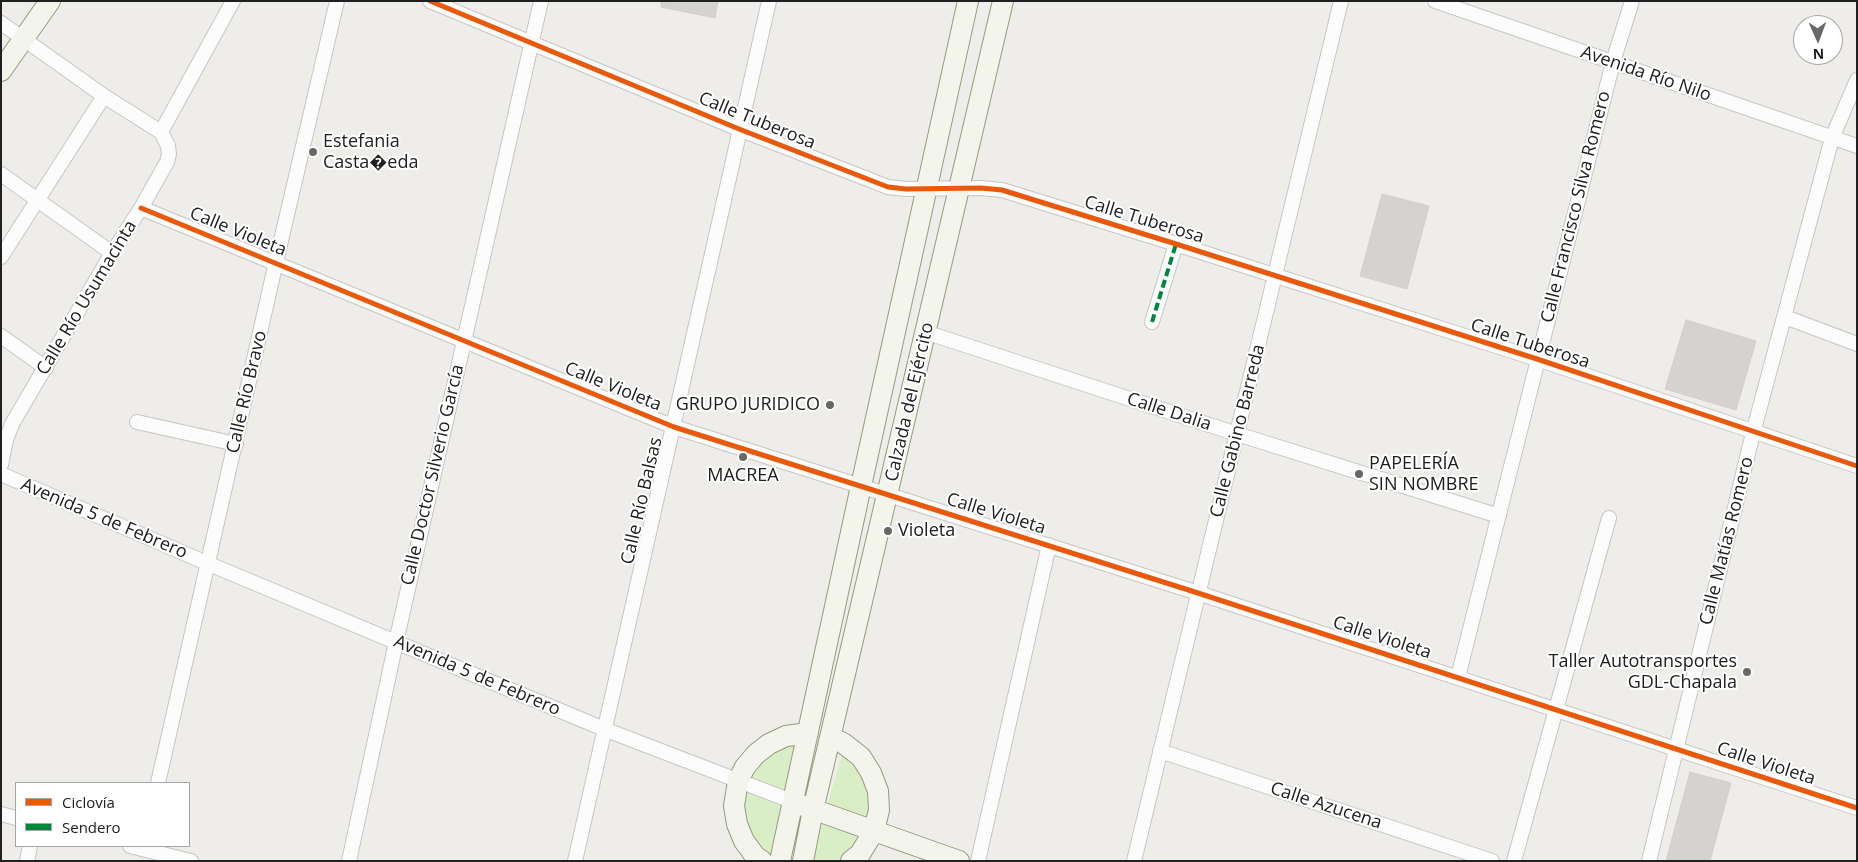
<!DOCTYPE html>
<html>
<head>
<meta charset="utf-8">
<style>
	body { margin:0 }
	#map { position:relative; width:1858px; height:862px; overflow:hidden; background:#eeede9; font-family:"Open Sans",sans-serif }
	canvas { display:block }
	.frame { position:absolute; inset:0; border:2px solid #202020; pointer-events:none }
	.legend { position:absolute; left:15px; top:782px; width:175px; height:65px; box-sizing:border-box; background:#fff; border:1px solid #a6a6a6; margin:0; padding:6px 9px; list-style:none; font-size:15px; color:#202020 }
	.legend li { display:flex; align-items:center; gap:10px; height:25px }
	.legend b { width:25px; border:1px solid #a6a6a6 }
	.north { position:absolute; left:1793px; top:15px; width:50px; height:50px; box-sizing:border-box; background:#fff; border:1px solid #a6a6a6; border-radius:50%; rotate:178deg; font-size:14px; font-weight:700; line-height:20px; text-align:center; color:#202020 }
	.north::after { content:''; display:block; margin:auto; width:18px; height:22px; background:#686866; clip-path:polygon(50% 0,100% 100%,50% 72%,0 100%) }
</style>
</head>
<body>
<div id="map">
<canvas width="1858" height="862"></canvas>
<div class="frame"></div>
<ul class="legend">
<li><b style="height:6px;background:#e8590c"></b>Ciclovía</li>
<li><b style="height:6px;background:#00873e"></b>Sendero</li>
</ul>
<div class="north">N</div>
</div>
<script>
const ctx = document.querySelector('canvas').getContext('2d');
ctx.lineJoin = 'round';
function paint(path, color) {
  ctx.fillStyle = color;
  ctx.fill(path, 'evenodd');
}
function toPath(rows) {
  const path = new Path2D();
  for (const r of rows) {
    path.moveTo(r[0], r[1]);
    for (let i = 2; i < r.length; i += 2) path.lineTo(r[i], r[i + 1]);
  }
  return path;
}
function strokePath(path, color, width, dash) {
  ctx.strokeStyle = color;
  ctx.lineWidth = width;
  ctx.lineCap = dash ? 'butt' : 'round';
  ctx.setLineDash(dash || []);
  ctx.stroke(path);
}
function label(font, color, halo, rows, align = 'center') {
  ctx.font = font + ' "Open Sans",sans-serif';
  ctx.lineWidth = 4;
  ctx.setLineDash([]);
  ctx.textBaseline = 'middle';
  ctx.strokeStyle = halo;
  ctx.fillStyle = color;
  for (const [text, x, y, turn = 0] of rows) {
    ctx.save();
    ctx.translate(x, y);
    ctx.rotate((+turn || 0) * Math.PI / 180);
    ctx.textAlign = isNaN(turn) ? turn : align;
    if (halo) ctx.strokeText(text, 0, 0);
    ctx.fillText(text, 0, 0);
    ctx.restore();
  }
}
paint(toPath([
	[804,737,791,792,744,775,757,755],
	[844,748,871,775,871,820,827,806],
	[746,792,790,807,779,859,761,851,744,825,743,800],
	[824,817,868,831,845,861,812,861]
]), '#d9eec6');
const building = toPath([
	[661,1,718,1,715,18,661,7,661,1],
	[1382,194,1429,206,1407,289,1360,276,1382,194],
	[1686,320,1756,341,1736,410,1665,389,1686,320],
	[1690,772,1731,783,1710,861,1666,861,1690,772]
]);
paint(building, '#d5d3d0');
strokePath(building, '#d2cfca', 1);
const street = toPath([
	[430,1,739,129,888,187,906,189,981,188,1002,190,1176,244,1537,359,1857,466],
	[1435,1,1857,146],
	[1,23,104,96,161,132,168,146,169,154,167,162,141,208,112,253,12,424,6,440,1,465],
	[161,132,233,1],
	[1,174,112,253],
	[141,208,674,427,1198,593,1857,808],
	[1,257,104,96],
	[1785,317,1857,344],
	[1152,322,1176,244],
	[925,332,1237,434,1499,516],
	[1,336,46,368],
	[137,422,236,444],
	[1,474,209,564,604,729,794,802],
	[1458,677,1613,62,1632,1],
	[1160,751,1492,861],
	[158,783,276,262,337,1],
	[1,814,16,818],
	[130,846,191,861],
	[27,861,30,846],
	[349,861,396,642,541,1],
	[575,861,769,1],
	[978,861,1049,545],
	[1134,861,1341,1],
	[1514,861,1609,518],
	[1649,861,1753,433,1832,138,1857,80]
]);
const secondary = toPath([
	[1,71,50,1],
	[831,737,843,743,861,757,871,773,878,791,879,810,874,831,860,854,851,861],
	[801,805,959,861],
	[762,861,755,856,744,841,737,824,734,806,738,781,745,767,756,754,769,744,786,736,808,733],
	[780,861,861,486,968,1],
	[803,861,813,810,1003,1]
]);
strokePath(street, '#c7c6c5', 16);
strokePath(secondary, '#969a7f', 22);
strokePath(street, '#fcfcfc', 14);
strokePath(secondary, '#f3f5ec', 20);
strokePath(toPath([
	[1152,322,1176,244]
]), '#00873e', 4, [8, 4]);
strokePath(toPath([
	[430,1,739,129,888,187,906,189,981,188,1002,190,1176,244,1537,359,1857,466],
	[141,208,674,427,1198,593,1857,808]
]), '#e8590c', 5);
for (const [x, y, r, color] of [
	[313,152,5,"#686866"],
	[830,405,5,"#686866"],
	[743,457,5,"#686866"],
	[1359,474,5,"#686866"],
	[888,531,5,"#686866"],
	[1747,672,5,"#686866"]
]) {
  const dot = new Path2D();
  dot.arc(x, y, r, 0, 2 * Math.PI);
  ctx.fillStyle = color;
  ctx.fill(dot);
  strokePath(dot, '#fff', 2);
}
label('18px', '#202020', '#fff', [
	["Avenida Río Nilo",1646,74,19],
	["Calle Tuberosa",757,121,22],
	["Calle Francisco Silva Romero",1576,207,-76],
	["Calle Tuberosa",1144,220,17],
	["Calle Violeta",238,232,22],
	["Calle Río Usumacinta",87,298,-59],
	["Calle Tuberosa",1530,344,18],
	["Calle Violeta",613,387,22],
	["Calle Río Bravo",247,392,-77],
	["Calzada del Ejército",910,402,-77],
	["Calle Dalia",1169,412,18],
	["Calle Gabino Barreda",1238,431,-76],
	["Calle Doctor Silverio García",433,475,-77],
	["Calle Río Balsas",642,501,-77],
	["Calle Violeta",996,514,17],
	["Avenida 5 de Febrero",104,519,23],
	["Calle Matías Romero",1727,541,-76],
	["Calle Violeta",1382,638,18],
	["Avenida 5 de Febrero",477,676,23],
	["Calle Violeta",1766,764,18],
	["Calle Azucena",1326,806,18]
]);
label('18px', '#202020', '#fff', [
	["Estefania",323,142],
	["Casta�eda",323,163],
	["GRUPO JURIDICO",820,405,"right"],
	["PAPELERÍA",1369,464],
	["SIN NOMBRE",1369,485],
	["MACREA",743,476,"center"],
	["Violeta",898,531],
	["Taller Autotransportes",1737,662,"right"],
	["GDL-Chapala",1737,683,"right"]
], 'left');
</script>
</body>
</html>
